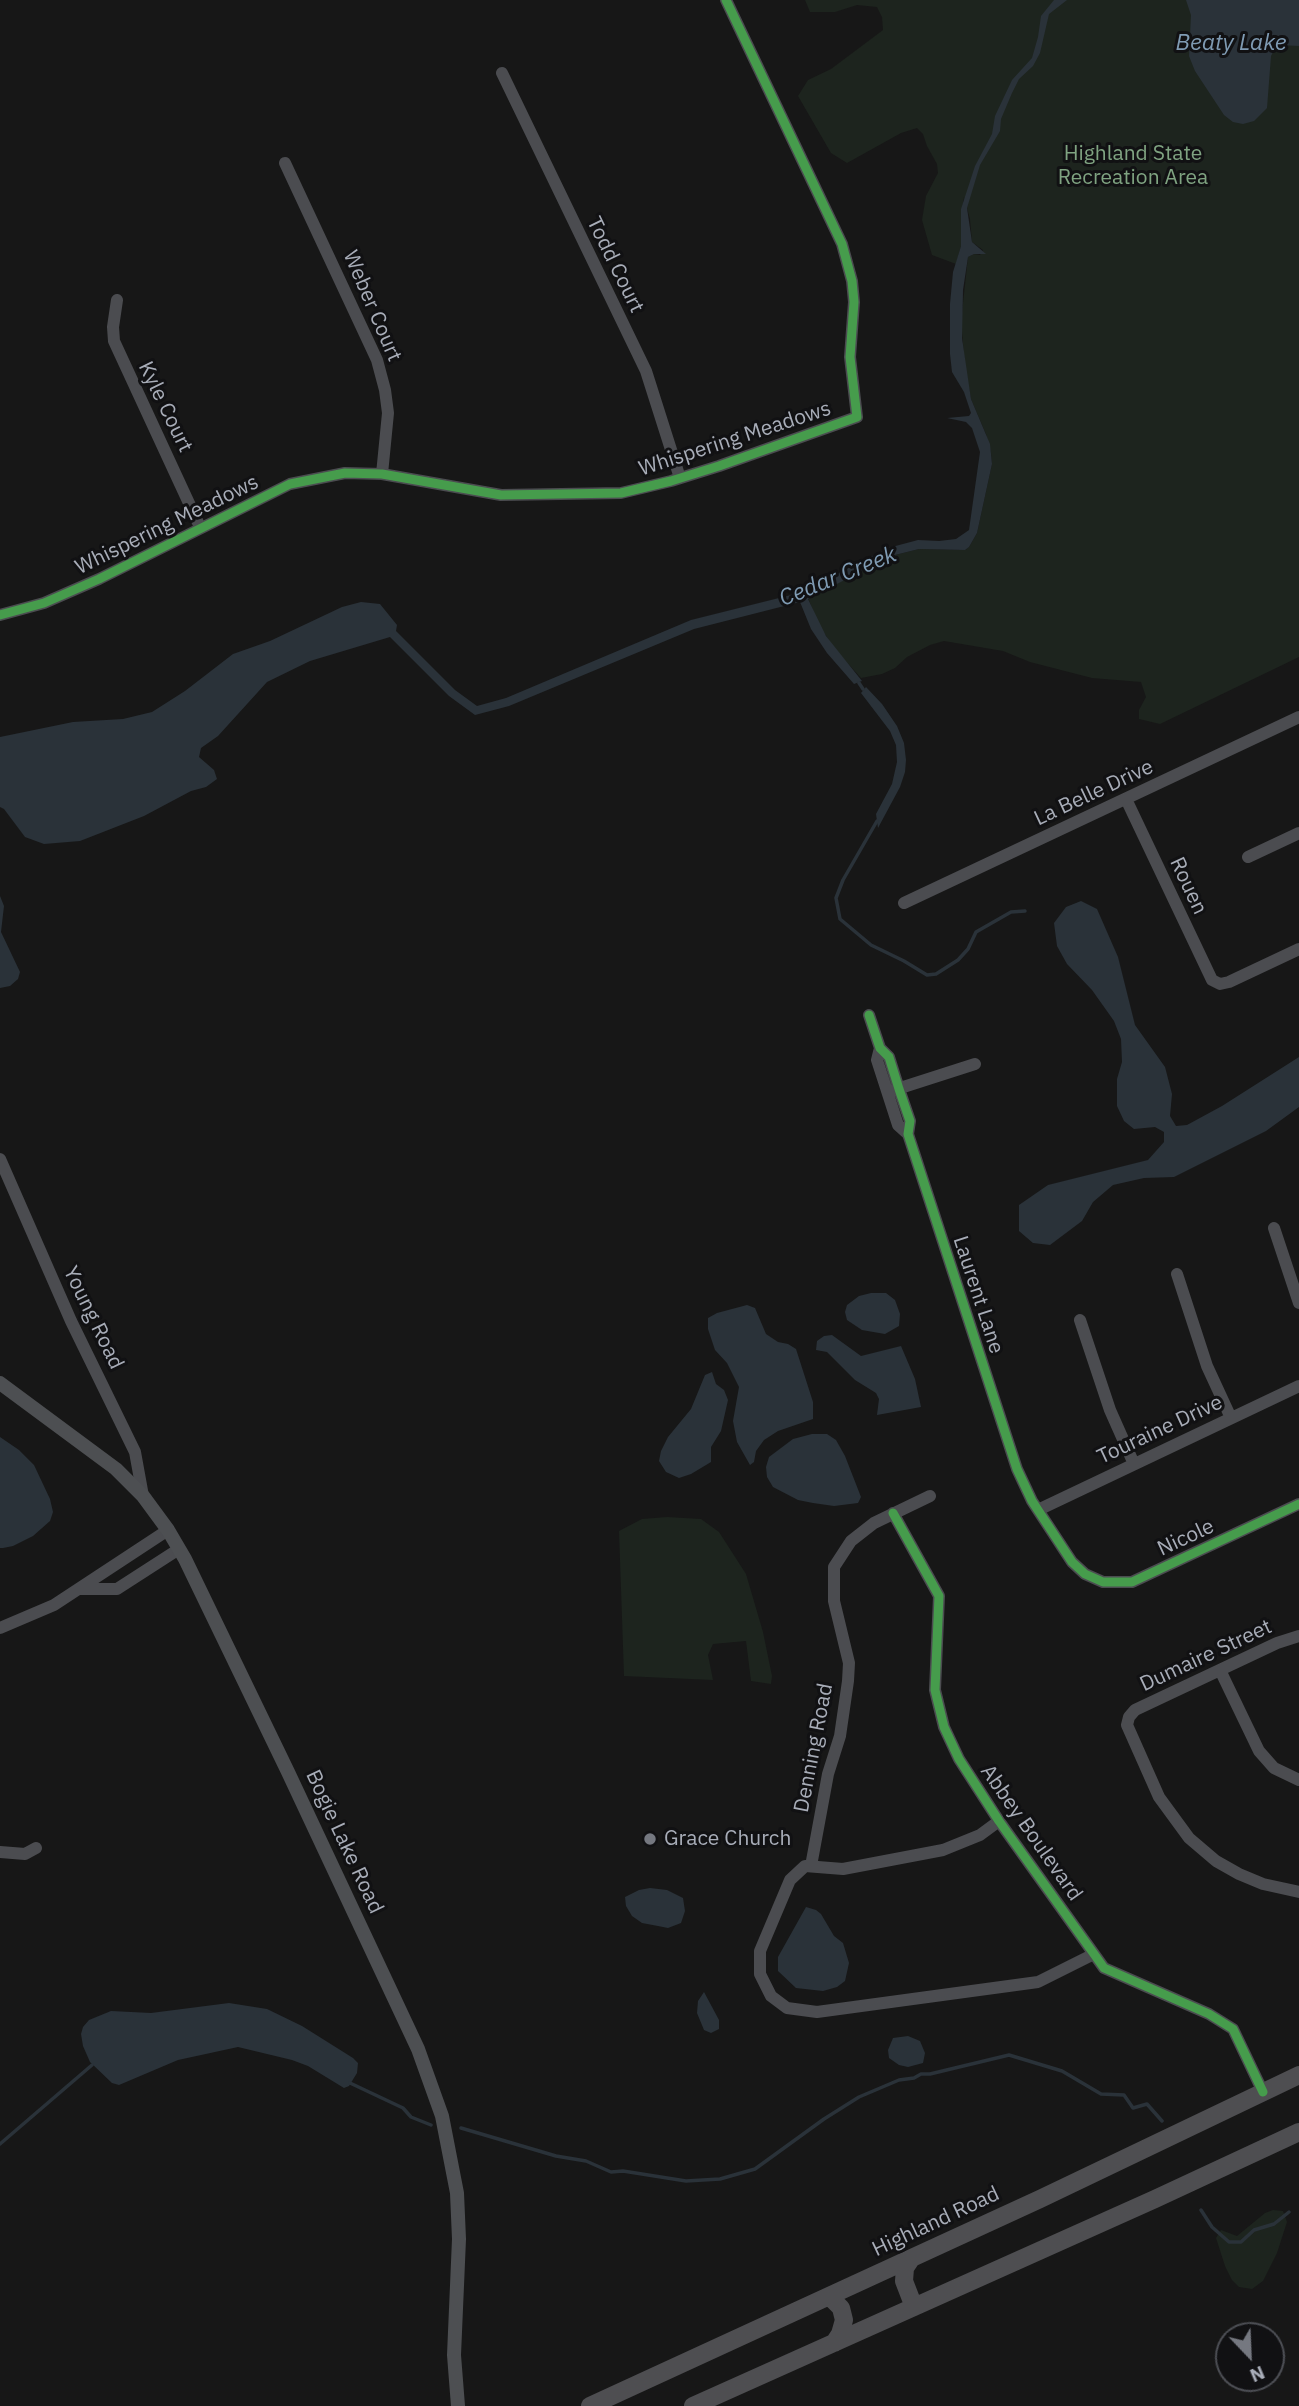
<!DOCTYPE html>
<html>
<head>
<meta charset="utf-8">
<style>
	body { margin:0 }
	#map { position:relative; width:1299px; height:2406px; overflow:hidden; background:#171717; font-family:"IBM Plex Sans",sans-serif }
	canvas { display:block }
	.north { position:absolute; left:1215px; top:2322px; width:70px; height:70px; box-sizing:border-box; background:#111113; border:2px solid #4d4f55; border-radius:50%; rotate:157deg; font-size:19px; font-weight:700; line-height:28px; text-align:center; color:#a8adb8 }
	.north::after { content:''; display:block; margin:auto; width:24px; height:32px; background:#757880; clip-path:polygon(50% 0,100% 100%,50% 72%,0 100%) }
</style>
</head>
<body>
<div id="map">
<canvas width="1299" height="2406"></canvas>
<div class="north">N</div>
</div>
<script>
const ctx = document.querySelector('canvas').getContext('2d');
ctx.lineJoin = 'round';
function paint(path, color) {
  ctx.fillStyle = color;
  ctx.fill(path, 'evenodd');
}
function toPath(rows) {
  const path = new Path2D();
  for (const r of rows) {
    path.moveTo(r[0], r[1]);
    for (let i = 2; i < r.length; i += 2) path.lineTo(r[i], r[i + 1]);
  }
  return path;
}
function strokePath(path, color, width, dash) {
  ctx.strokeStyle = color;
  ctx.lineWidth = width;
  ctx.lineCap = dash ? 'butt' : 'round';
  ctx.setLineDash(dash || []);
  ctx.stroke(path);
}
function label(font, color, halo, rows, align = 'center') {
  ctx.font = font + ' "IBM Plex Sans",sans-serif';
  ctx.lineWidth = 6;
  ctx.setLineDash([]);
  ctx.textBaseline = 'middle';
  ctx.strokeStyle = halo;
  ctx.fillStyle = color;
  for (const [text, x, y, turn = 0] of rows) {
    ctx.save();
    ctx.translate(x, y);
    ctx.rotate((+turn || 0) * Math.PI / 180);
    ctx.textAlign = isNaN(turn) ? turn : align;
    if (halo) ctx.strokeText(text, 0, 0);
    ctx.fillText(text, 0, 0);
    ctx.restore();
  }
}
paint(toPath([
	[805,0,1299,0,1299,657,1160,724,1139,719,1139,710,1146,697,1141,682,1092,678,1030,662,1003,651,944,641,930,645,907,657,895,668,882,674,861,678,834,648,819,625,808,598,891,556,919,549,965,550,969,547,977,533,992,464,991,453,986,434,971,399,965,366,961,322,968,257,974,254,980,255,983,250,972,242,970,219,964,197,961,218,961,246,956,264,932,255,922,220,926,196,938,173,937,164,927,146,923,134,917,128,901,133,847,163,831,153,798,96,808,80,831,69,883,30,882,17,877,7,857,5,835,12,810,12],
	[667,1517,701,1519,719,1532,746,1574,763,1632,772,1676,771,1684,751,1681,746,1641,713,1644,708,1655,713,1680,624,1676,619,1531,642,1519],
	[1273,2210,1283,2211,1287,2222,1277,2253,1263,2281,1252,2289,1239,2287,1232,2280,1225,2266,1216,2238,1221,2230,1237,2236,1265,2213]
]), '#1d241e');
paint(toPath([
	[1054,0,1067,0,1049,14,1040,53,1033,66,1019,79,1012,93,1001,119,1000,131,980,165,967,208,972,242,986,254,974,254,968,257,963,290,962,338,971,399,990,444,992,464,977,533,969,547,965,550,919,549,891,556,808,599,826,636,862,681,854,684,827,653,811,629,800,602,694,629,509,706,475,715,449,696,390,637,310,661,267,682,218,736,201,748,199,757,214,770,217,779,206,787,191,791,144,816,80,841,44,844,25,837,4,809,0,807,0,737,73,722,123,719,152,712,185,691,233,654,270,641,342,607,361,602,380,604,397,625,396,631,455,690,477,706,506,698,691,620,799,593,888,548,918,540,939,541,956,539,969,530,980,452,972,428,966,422,947,418,969,416,971,413,964,392,952,372,950,354,950,304,953,272,961,246,961,209,975,166,992,134,995,116,1012,80,1032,58,1038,37,1041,16],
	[1186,0,1299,0,1299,46,1280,45,1274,50,1271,56,1267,108,1254,121,1243,124,1233,122,1224,115,1195,71,1189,56,1191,15],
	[866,687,882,704,897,726,904,743,906,760,905,772,900,787,878,828,876,814,892,784,897,762,896,745,890,731,861,693],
	[0,896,4,906,1,932,20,972,18,979,10,986,0,988],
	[1081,901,1097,909,1118,957,1135,1025,1165,1067,1172,1094,1170,1116,1176,1126,1187,1125,1222,1106,1299,1057,1299,1107,1266,1131,1174,1177,1144,1178,1113,1185,1093,1202,1082,1221,1050,1245,1033,1243,1019,1231,1019,1205,1048,1185,1148,1160,1164,1142,1164,1132,1155,1127,1134,1129,1124,1121,1117,1106,1117,1079,1122,1062,1121,1039,1114,1021,1092,990,1067,964,1057,946,1054,923,1066,907],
	[871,1293,886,1293,895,1300,900,1314,899,1326,885,1334,862,1330,847,1320,845,1312,847,1305,859,1296],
	[747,1305,755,1308,766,1334,778,1342,788,1344,796,1349,813,1402,813,1419,778,1431,764,1440,756,1451,754,1462,750,1465,737,1442,733,1421,739,1387,727,1363,715,1350,708,1329,708,1318,717,1313],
	[832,1335,861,1356,901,1346,915,1379,921,1407,877,1415,879,1399,876,1393,855,1380,827,1352,816,1350,817,1341,824,1336],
	[712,1372,716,1384,724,1390,728,1400,721,1431,711,1447,711,1462,691,1474,679,1478,666,1472,659,1461,661,1451,668,1437,691,1409,705,1375],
	[812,1434,827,1434,836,1440,845,1456,861,1497,858,1503,834,1506,813,1503,798,1500,773,1487,767,1477,766,1467,769,1457,793,1439],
	[0,1437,19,1450,34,1465,50,1499,53,1512,50,1521,33,1536,13,1546,3,1548,0,1548],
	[650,1888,667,1890,683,1898,685,1911,681,1923,668,1928,658,1926,642,1923,632,1916,626,1906,625,1897,639,1890],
	[806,1907,816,1910,821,1914,834,1936,843,1943,849,1963,845,1981,837,1987,823,1991,796,1988,778,1971,778,1957],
	[704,1992,719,2020,719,2029,711,2033,704,2030,697,2013,698,2001],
	[229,2003,267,2009,302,2026,353,2058,358,2063,357,2073,349,2086,344,2088,308,2066,292,2060,238,2047,178,2060,119,2085,112,2083,90,2062,83,2046,81,2034,83,2027,89,2020,111,2011,151,2013],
	[908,2036,920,2041,925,2053,923,2063,908,2067,899,2065,889,2058,888,2050,893,2038]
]), '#2a3239');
strokePath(toPath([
	[859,683,863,689],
	[877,821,843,880,836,898,840,919,871,945,904,961,927,975,936,974,958,960,968,949,976,932,1011,912,1025,911],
	[350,2083,403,2108,411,2117,431,2125],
	[461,2128,556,2156,586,2161,611,2172,623,2171,686,2181,720,2179,755,2169,824,2119,859,2097,899,2080,914,2078,921,2074,930,2074,1009,2055,1062,2071,1101,2094,1124,2095,1133,2108,1147,2104,1162,2121],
	[0,2144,92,2065],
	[1201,2210,1212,2227,1229,2242,1241,2242,1254,2230,1274,2224,1289,2212]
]), '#2a3239', 3.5);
strokePath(toPath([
	[502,73,646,371,680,478],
	[285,163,377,360,385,390,388,413,382,474],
	[117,300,113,327,114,341,200,527],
	[0,615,44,603,99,579,290,484,345,473,382,474,501,495,621,493,671,481,719,466,857,417,850,357,854,302,852,281,842,244,726,0],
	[1126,799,1212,980,1220,984,1229,982,1299,949],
	[1248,857,1299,833],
	[904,903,1299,717],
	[869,1015,880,1048,889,1057,899,1089,910,1121,908,1134,1017,1469,1032,1501,1072,1562,1085,1574,1103,1582,1132,1582,1299,1504],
	[880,1048,877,1060,898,1125,908,1134],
	[894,1090,975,1064],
	[0,1159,71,1321,135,1452,143,1496],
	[1274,1228,1299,1303],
	[1177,1274,1207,1366,1231,1418],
	[1080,1320,1110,1410,1134,1464],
	[1038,1510,1299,1386],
	[893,1513,939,1596,935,1690,944,1727,959,1759,999,1821,1104,1968,1209,2014,1233,2029,1263,2092],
	[80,1589,117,1589,179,1549],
	[0,1628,54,1605,168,1530],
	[1299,1636,1277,1643,1135,1710,1129,1717,1127,1725,1159,1797,1189,1838,1216,1861,1239,1874,1263,1884,1299,1892],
	[1220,1670,1259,1751,1274,1768,1299,1780],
	[999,1821,980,1835,943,1850,843,1869,805,1866,790,1880,760,1951,760,1974,771,1996,787,2008,817,2012,1038,1982,1094,1954],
	[0,1852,25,1854,36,1848],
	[811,1866,828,1774,840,1736,848,1681,849,1663,834,1601,834,1567,851,1541,874,1523,930,1496]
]), '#4b4c50', 12);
strokePath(toPath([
	[0,1383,116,1469,143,1496,168,1530,185,1559,288,1772,418,2049,442,2116,457,2193,459,2239,454,2355,458,2406]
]), '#4d4f52', 14);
strokePath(toPath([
	[911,2259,905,2268,904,2281,914,2307],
	[829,2296,841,2308,844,2320,840,2334,834,2343],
	[590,2406,1040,2199,1299,2075],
	[693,2406,1155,2199,1299,2132]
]), '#4e4e51', 18);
strokePath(toPath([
	[0,615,44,603,99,579,290,484,345,473,382,474,501,495,621,493,671,481,719,466,857,417,850,357,854,302,852,281,842,244,726,0],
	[869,1015,880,1048,889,1057,899,1089,910,1121,908,1134,1017,1469,1032,1501,1072,1562,1085,1574,1103,1582,1132,1582,1299,1504],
	[893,1513,939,1596,935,1690,944,1727,959,1759,999,1821,1104,1968,1209,2014,1233,2029,1263,2092]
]), '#469c4c', 9);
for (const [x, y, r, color] of [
	[650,1839,7,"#757880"]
]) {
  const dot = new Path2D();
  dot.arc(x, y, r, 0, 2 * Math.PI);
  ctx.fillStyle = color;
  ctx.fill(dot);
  strokePath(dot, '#111113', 2.5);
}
label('21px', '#7fa381', '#111113', [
	["Highland State",1133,154],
	["Recreation Area",1133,178]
]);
label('21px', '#a8adb8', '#111113', [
	["Todd Court",615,265,64],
	["Weber Court",372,306,67],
	["Kyle Court",165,407,64],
	["Whispering Meadows",735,439,-18],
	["Whispering Meadows",167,525,-26],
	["La Belle Drive",1094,793,-25],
	["Rouen",1188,886,65],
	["Laurent Lane",978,1295,72],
	["Young Road",93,1318,64],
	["Touraine Drive",1160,1430,-25],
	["Nicole",1186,1538,-25],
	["Dumaire Street",1206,1656,-25],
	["Denning Road",814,1748,-79],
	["Abbey Boulevard",1031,1833,55],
	["Bogie Lake Road",344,1842,65],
	["Highland Road",936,2222,-25]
]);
label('21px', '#a8adb8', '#111113', [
	["Grace Church",664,1839]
], 'left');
label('italic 23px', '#7f9bb3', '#111113', [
	["Beaty Lake",1231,43],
	["Cedar Creek",838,577,-22]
]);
</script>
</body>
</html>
